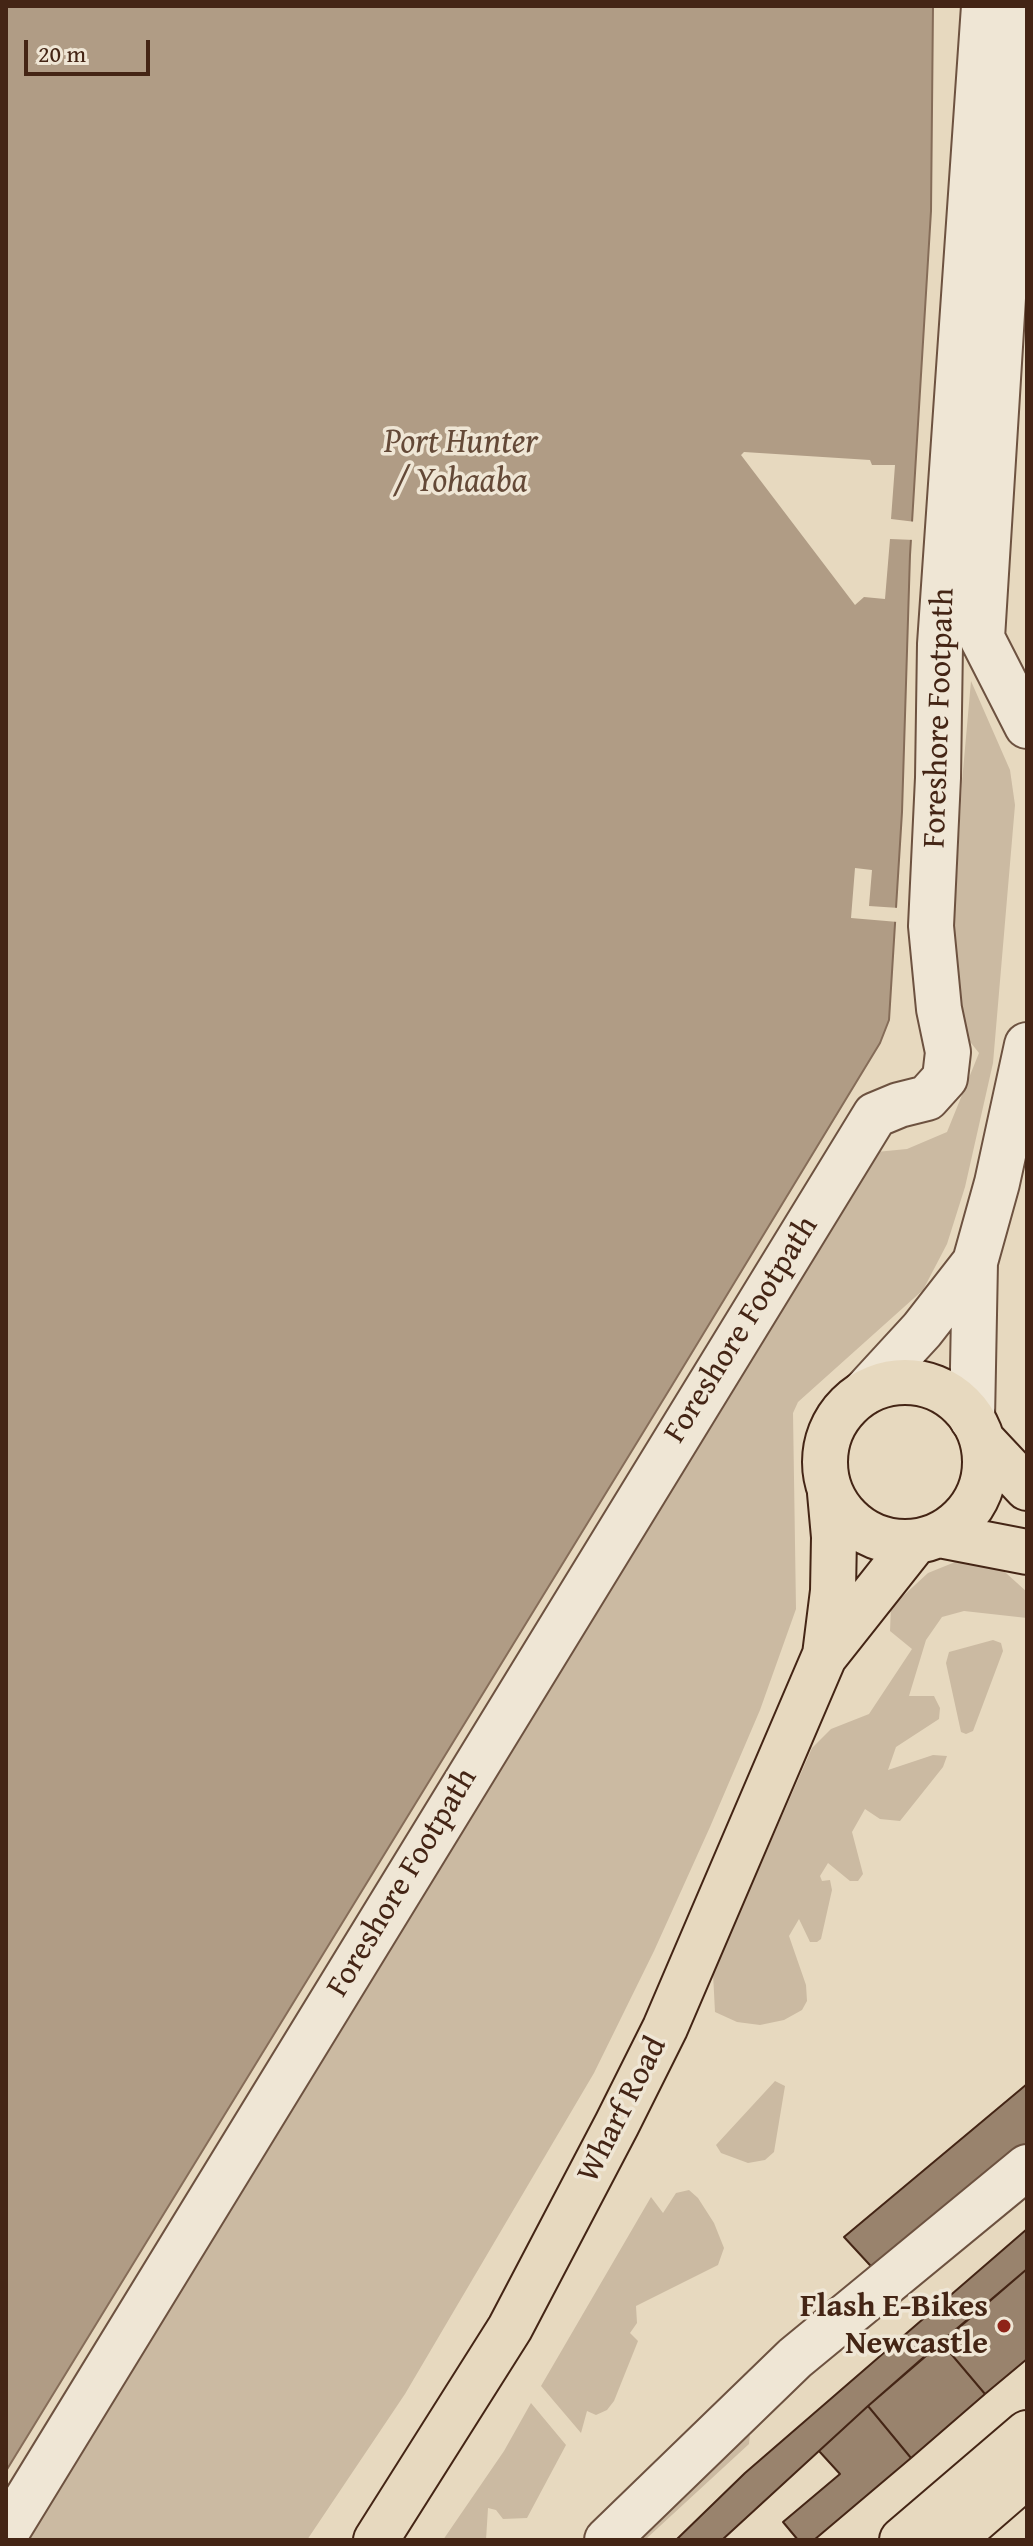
<!DOCTYPE html>
<html>
<head>
<meta charset="utf-8">
<style>
	body { margin:0 }
	#map { position:relative; width:1033px; height:2546px; overflow:hidden; background:#e7d9bf; font-family:"Gentium Book Plus",serif }
	canvas { display:block }
	.frame { position:absolute; inset:0; border:8px solid #442515; pointer-events:none }
	.scale { position:absolute; left:24px; top:40px; width:126px; height:36px; box-sizing:border-box; border:4px solid #442515; border-top:0; padding-left:10px; font-size:24px; line-height:28px; white-space:nowrap; color:#442515; -webkit-text-stroke:6px #efe6d5; paint-order:stroke }
</style>
</head>
<body>
<div id="map">
<canvas width="1033" height="2546"></canvas>
<div class="frame"></div>
<div class="scale">20 m</div>
</div>
<script>
const ctx = document.querySelector('canvas').getContext('2d');
ctx.lineJoin = 'round';
function paint(path, color) {
  ctx.fillStyle = color;
  ctx.fill(path, 'evenodd');
}
function toPath(rows) {
  const path = new Path2D();
  for (const r of rows) {
    if (r.length === 3) {
      path.moveTo(r[0] + r[2], r[1]);
      path.arc(r[0], r[1], r[2], 0, 2 * Math.PI);
      continue;
    }
    path.moveTo(r[0], r[1]);
    for (let i = 2; i < r.length; i += 2) path.lineTo(r[i], r[i + 1]);
  }
  return path;
}
function strokePath(path, color, width, dash) {
  ctx.strokeStyle = color;
  ctx.lineWidth = width;
  ctx.lineCap = dash ? 'butt' : 'round';
  ctx.setLineDash(dash || []);
  ctx.stroke(path);
}
function label(font, color, halo, rows, align = 'center') {
  ctx.font = font + ' "Gentium Book Plus",serif';
  ctx.lineWidth = 7;
  ctx.setLineDash([]);
  ctx.textBaseline = 'middle';
  ctx.strokeStyle = halo;
  ctx.fillStyle = color;
  for (const [text, x, y, turn = 0] of rows) {
    ctx.save();
    ctx.translate(x, y);
    ctx.rotate((+turn || 0) * Math.PI / 180);
    ctx.textAlign = isNaN(turn) ? turn : align;
    if (halo) ctx.strokeText(text, 0, 0);
    ctx.fillText(text, 0, 0);
    ctx.restore();
  }
}
paint(toPath([
	[971,681,1010,770,1015,805,993,1063,965,1187,947,1244,923,1290,798,1402,793,1413,796,1609,760,1710,710,1827,654,1951,594,2073,405,2394,307,2540,13,2540,866,1153,907,1149,947,1132,979,1053,956,1024,951,984,962,782],
	[965,1558,996,1564,1027,1592,1027,1618,964,1611,942,1617,926,1640,909,1696,934,1696,940,1708,939,1719,896,1747,888,1770,933,1755,947,1756,943,1767,900,1821,880,1819,865,1809,852,1832,863,1874,858,1881,850,1881,828,1863,820,1876,822,1881,830,1880,832,1890,821,1939,817,1942,810,1942,799,1919,789,1936,806,1985,807,2001,802,2010,784,2020,760,2025,737,2022,715,2012,713,1973,812,1748,831,1729,869,1714,912,1649,890,1631,891,1607,928,1573],
	[993,1640,1001,1643,1003,1651,973,1731,966,1734,961,1732,946,1663,949,1652],
	[775,2081,785,2086,774,2152,765,2160,748,2163,721,2153,716,2145],
	[689,2190,698,2198,714,2223,724,2248,718,2265,636,2306,637,2323,630,2333,638,2341,614,2401,607,2410,596,2415,587,2411,581,2433,541,2386,651,2197,663,2213,676,2193],
	[531,2403,566,2445,527,2518,503,2519,496,2510,488,2508,486,2540,443,2540,504,2451],
	[752,2413,749,2444,647,2538,648,2540,617,2540]
]), '#cbbaa2');
const water = toPath([
	[6,6,933,6,931,211,910,555,902,812,889,1020,880,1043,671,1387,6,2471,6,6]
]);
paint(water, '#b09c85');
strokePath(water, '#856c58', 2);
paint(toPath([
	[744,452,870,460,872,465,895,465,891,519,916,522,915,540,890,539,885,599,864,597,855,605,741,455],
	[855,868,872,870,869,906,899,908,898,922,851,918]
]), '#e7d9bf');
const building = toPath([
	[1027,2084,1027,2150,880,2276,844,2237,1027,2084],
	[1027,2229,1027,2269,868,2406,722,2540,676,2540,745,2473,1027,2229],
	[1027,2269,1027,2359,985,2394,941,2342,1027,2269],
	[941,2342,985,2394,911,2458,868,2406,941,2342],
	[868,2406,911,2458,814,2540,798,2540,783,2522,840,2474,819,2451,868,2406]
]);
paint(building, '#99836d');
strokePath(building, '#442515', 2);
const minor = toPath([
	[1021,6,982,638,1027,726],
	[865,1392,922,1330,975,1262],
	[972,1419,975,1262,997,1183,1027,1045],
	[6,2533,875,1115,899,1105,927,1098,945,1078,948,1052,939,1009,931,926,938,778,940,644,984,6],
	[607,2540,795,2358,1027,2167]
]);
const major = toPath([
	[905,1462,80],
	[982,1440,1027,1488],
	[939,1535,1027,1552],
	[825,1655,833,1591,834,1537,830,1493],
	[376,2540,510,2328,617,2124,665,2028,824,1657,915,1542],
	[902,2540,1027,2433],
	[952,2540,1027,2475]
]);
strokePath(minor, '#6d5240', 48);
strokePath(major, '#442515', 48);
strokePath(minor, '#efe6d5', 44);
strokePath(major, '#e7d9bf', 44);
for (const [x, y, r, color] of [
	[1004,2326,8,"#8f2418"]
]) {
  const dot = new Path2D();
  dot.arc(x, y, r, 0, 2 * Math.PI);
  ctx.fillStyle = color;
  ctx.fill(dot);
  strokePath(dot, '#efe6d5', 3);
}
label('32px', '#442515', '#efe6d5', [
	["Foreshore Footpath",940,718,-88],
	["Foreshore Footpath",742,1330,-58],
	["Foreshore Footpath",403,1883,-59],
	["Wharf Road",623,2110,-63]
]);
label('bold 32px', '#442515', '#efe6d5', [
	["Flash E-Bikes",988,2308],
	["Newcastle",988,2345]
], 'right');
label('italic 34px', '#644937', '#efe6d5', [
	["Port Hunter",461,443],
	["/ Yohaaba",461,482]
]);
</script>
</body>
</html>
